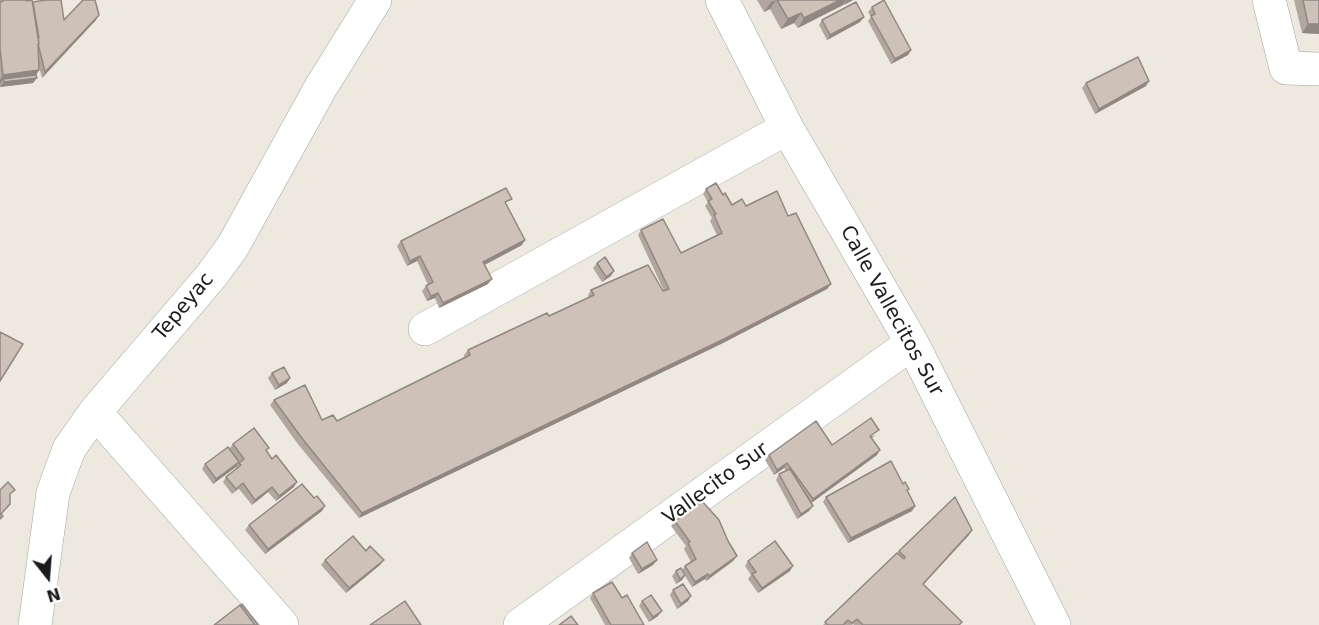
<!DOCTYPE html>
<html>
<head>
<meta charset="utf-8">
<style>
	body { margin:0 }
	#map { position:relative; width:1319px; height:625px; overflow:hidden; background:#eee9df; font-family:"DejaVu Sans",sans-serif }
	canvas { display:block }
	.north { position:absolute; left:18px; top:547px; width:60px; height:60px; -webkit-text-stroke:4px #fff; paint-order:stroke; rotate:163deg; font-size:16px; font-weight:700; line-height:24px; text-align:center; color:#1b1b1b }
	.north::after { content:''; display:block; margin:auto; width:21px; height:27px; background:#1b1b1b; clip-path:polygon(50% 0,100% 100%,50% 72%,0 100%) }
</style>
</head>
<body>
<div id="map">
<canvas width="1319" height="625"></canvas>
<div class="north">N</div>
</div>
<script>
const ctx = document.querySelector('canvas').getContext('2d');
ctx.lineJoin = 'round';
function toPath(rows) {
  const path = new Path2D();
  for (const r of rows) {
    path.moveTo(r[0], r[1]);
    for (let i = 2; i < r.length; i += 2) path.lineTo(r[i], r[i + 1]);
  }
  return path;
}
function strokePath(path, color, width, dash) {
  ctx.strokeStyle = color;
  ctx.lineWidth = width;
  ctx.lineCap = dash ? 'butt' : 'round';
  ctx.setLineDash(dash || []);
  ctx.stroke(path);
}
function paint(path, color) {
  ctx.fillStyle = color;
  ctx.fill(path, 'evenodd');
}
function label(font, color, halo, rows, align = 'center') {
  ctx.font = font + ' "DejaVu Sans",sans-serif';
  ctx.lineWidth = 4.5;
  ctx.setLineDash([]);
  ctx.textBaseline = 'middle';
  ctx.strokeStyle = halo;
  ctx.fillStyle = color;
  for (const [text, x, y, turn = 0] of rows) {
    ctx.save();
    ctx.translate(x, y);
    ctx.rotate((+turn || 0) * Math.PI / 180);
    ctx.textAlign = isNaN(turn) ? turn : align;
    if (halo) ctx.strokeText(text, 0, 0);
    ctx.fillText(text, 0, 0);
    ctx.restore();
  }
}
const minor = toPath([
	[722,0,787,128,912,343,1054,625],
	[1269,0,1286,68,1319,69],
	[425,329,787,128],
	[95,412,282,625],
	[35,625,53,493,69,449,95,412,212,275,233,246,321,87,375,0],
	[520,625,912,343]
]);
strokePath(minor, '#a2a2a2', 34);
strokePath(minor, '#fff', 33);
paint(toPath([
	[0,0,26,0,26,1,33,3,64,20,96,20,42,78,39,67,39,70,36,75,33,83,0,87],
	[757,0,853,0,798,28,794,23,781,29,770,9,764,12],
	[1294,0,1319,0,1319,34,1302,33],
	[872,7,911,50,908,55,891,64,868,21,871,17,868,12],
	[822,20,860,22,827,40,819,25],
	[1086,83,1146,86,1095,114,1082,88],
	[706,189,723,195,732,205,746,206,788,216,831,284,827,289,721,344,359,518,297,443,270,405,274,400,322,420,337,421,465,358,464,355,468,350,549,316,589,298,588,295,591,290,663,291,664,291,638,235,641,230,681,253,717,235,710,221,712,218,705,206,708,202,703,194],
	[508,204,507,205,522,245,485,265,488,284,439,308,435,298,427,301,422,291,426,286,428,285,417,261,407,266,397,246,401,241],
	[597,263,611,276,602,282,593,268],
	[272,373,290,378,287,383,275,390,268,378],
	[876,435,872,438,877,455,811,503,809,511,797,519,776,480,779,474,786,471,784,468,774,475,765,460,769,455,832,445],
	[233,444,266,451,294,487,276,501,268,492,252,505,239,489,232,494,223,482,226,477,236,469,236,467,213,484,202,469,205,464,229,449],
	[903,484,909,489,907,491,915,506,912,511,848,543,823,502,826,497],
	[314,498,322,511,265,554,245,530,249,525],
	[675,521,728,541,737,556,733,561,706,581,705,579,692,587,685,576,682,580,676,584,672,576,676,571,682,570,685,566,691,562,684,549,686,546,671,526],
	[969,535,923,585,960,625,854,625,853,624,852,625,823,625,899,551],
	[366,551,380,565,346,593,321,565,325,560],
	[632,553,657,560,653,565,638,574,629,558],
	[748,561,790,571,758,593,748,579,751,575,745,566],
	[673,590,688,601,677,609,670,595],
	[593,593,622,598,644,625,605,625,590,598],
	[642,601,658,616,649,622,639,606]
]), '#b1a79e');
paint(toPath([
	[776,0,770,9,764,12,771,2],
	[840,0,846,0,843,5,798,28,804,18],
	[847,0,853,0,844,5],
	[801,13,794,23,781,29,788,19],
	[99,15,96,20,42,78,45,72],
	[864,17,860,22,827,40,830,35],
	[1308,24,1319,24,1319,34,1302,33],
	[911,50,908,55,891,64,895,59],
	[39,70,34,79,37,78,33,83,0,87,4,82,3,79,0,84,0,80,3,75],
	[1149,81,1146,86,1095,114,1099,109],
	[525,240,522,245,480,267,483,262],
	[420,256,417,261,407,266,410,261],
	[614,271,611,276,602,282,606,277],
	[492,279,488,284,439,308,443,303],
	[831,284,827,289,721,344,359,518,362,513],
	[438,293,435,298,427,301,431,296],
	[290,378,287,383,275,390,279,385],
	[880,450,877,455,810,504,813,499],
	[239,462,236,467,213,484,216,479],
	[787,463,784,468,774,475,777,470],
	[297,482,294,487,276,501,279,496],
	[272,487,268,492,252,505,255,500],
	[325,506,322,511,265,554,268,549],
	[813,506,809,511,797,519,801,514],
	[915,506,912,511,848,543,851,538],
	[972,530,969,535,919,589,923,584],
	[737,556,733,561,706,581,709,576],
	[384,560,380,565,346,593,349,588],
	[657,560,653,565,638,574,642,569],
	[793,566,790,571,758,593,762,588],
	[708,574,705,579,692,587,695,582],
	[685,575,682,580,676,584,680,579],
	[691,596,688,601,677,609,681,604],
	[662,611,658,616,649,622,653,617]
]), '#908881');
const building = toPath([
	[3,0,26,0,26,1,32,0,39,44,38,44,39,70,3,75,0,49,0,2,3,1,3,0],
	[46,0,61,0,64,20,83,0,95,0,99,15,45,72,38,44,39,44,38,38,39,38,33,2,46,0],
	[777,0,840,0,804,18,801,13,788,19,777,0],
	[884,0,911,50,895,59,871,16,875,14,872,7,884,0],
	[1303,0,1319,0,1319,24,1308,24,1303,0],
	[856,2,864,17,830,35,822,20,856,2],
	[1138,57,1149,81,1099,109,1086,83,1138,57],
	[36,75,37,78,4,82,3,79,36,75],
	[716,183,723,195,725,193,732,205,742,199,746,206,777,191,788,216,796,213,831,284,724,339,362,513,301,437,274,400,305,385,322,420,333,415,337,421,470,355,468,350,547,313,549,316,594,295,591,290,648,265,663,291,669,289,641,230,663,219,681,253,722,233,714,215,716,214,708,201,712,199,706,189,716,183],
	[506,188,512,199,505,202,525,240,483,262,492,279,443,303,438,293,431,296,426,286,433,282,420,256,410,261,401,241,506,188],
	[605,257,614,271,606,277,597,263,605,257],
	[0,332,23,344,0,381,0,332],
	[284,367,290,378,279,385,272,373,284,367],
	[871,418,879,430,870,436,880,450,813,499,787,463,777,470,769,455,816,421,832,445,871,418],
	[254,428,269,448,266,450,272,459,276,455,297,482,279,496,272,487,255,500,243,483,236,489,226,477,241,465,239,463,244,459,233,444,254,428],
	[228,447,239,462,216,479,205,464,228,447],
	[891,461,903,484,905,482,909,489,907,490,915,506,851,538,826,497,891,461],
	[790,469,813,506,801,514,779,474,790,469],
	[8,482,15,490,10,494,10,504,1,514,3,516,0,519,0,490,8,482],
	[302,484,314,498,317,496,325,506,268,549,249,525,302,484],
	[955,497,972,530,923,584,962,622,959,625,863,625,857,619,852,623,848,620,843,625,828,625,825,622,897,553,904,559,905,557,899,551,955,497],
	[702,501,719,520,728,541,737,556,709,576,708,574,695,582,685,566,696,559,688,543,690,542,675,521,702,501],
	[353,536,366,551,370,546,384,560,349,588,325,560,353,536],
	[775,541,793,566,762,588,752,574,756,572,748,561,775,541],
	[647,542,657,560,642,569,632,553,647,542],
	[681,568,685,575,680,579,676,571,681,568],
	[612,582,622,598,627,595,644,625,611,625,593,593,612,582],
	[683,584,691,596,681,604,673,590,683,584],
	[651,595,662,611,653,617,642,601,651,595],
	[405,601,421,625,370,625,405,601],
	[242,604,258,625,255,625,241,606,242,604],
	[240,605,255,625,214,625,240,605],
	[571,616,578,625,559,625,571,616]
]);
paint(building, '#cec2b8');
strokePath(building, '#908881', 1.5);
label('20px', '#1b1b1b', '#fff', [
	["Tepeyac",184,307,-50],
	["Calle Vallecitos Sur",891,311,61],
	["Vallecito Sur",716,484,-36]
]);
</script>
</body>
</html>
